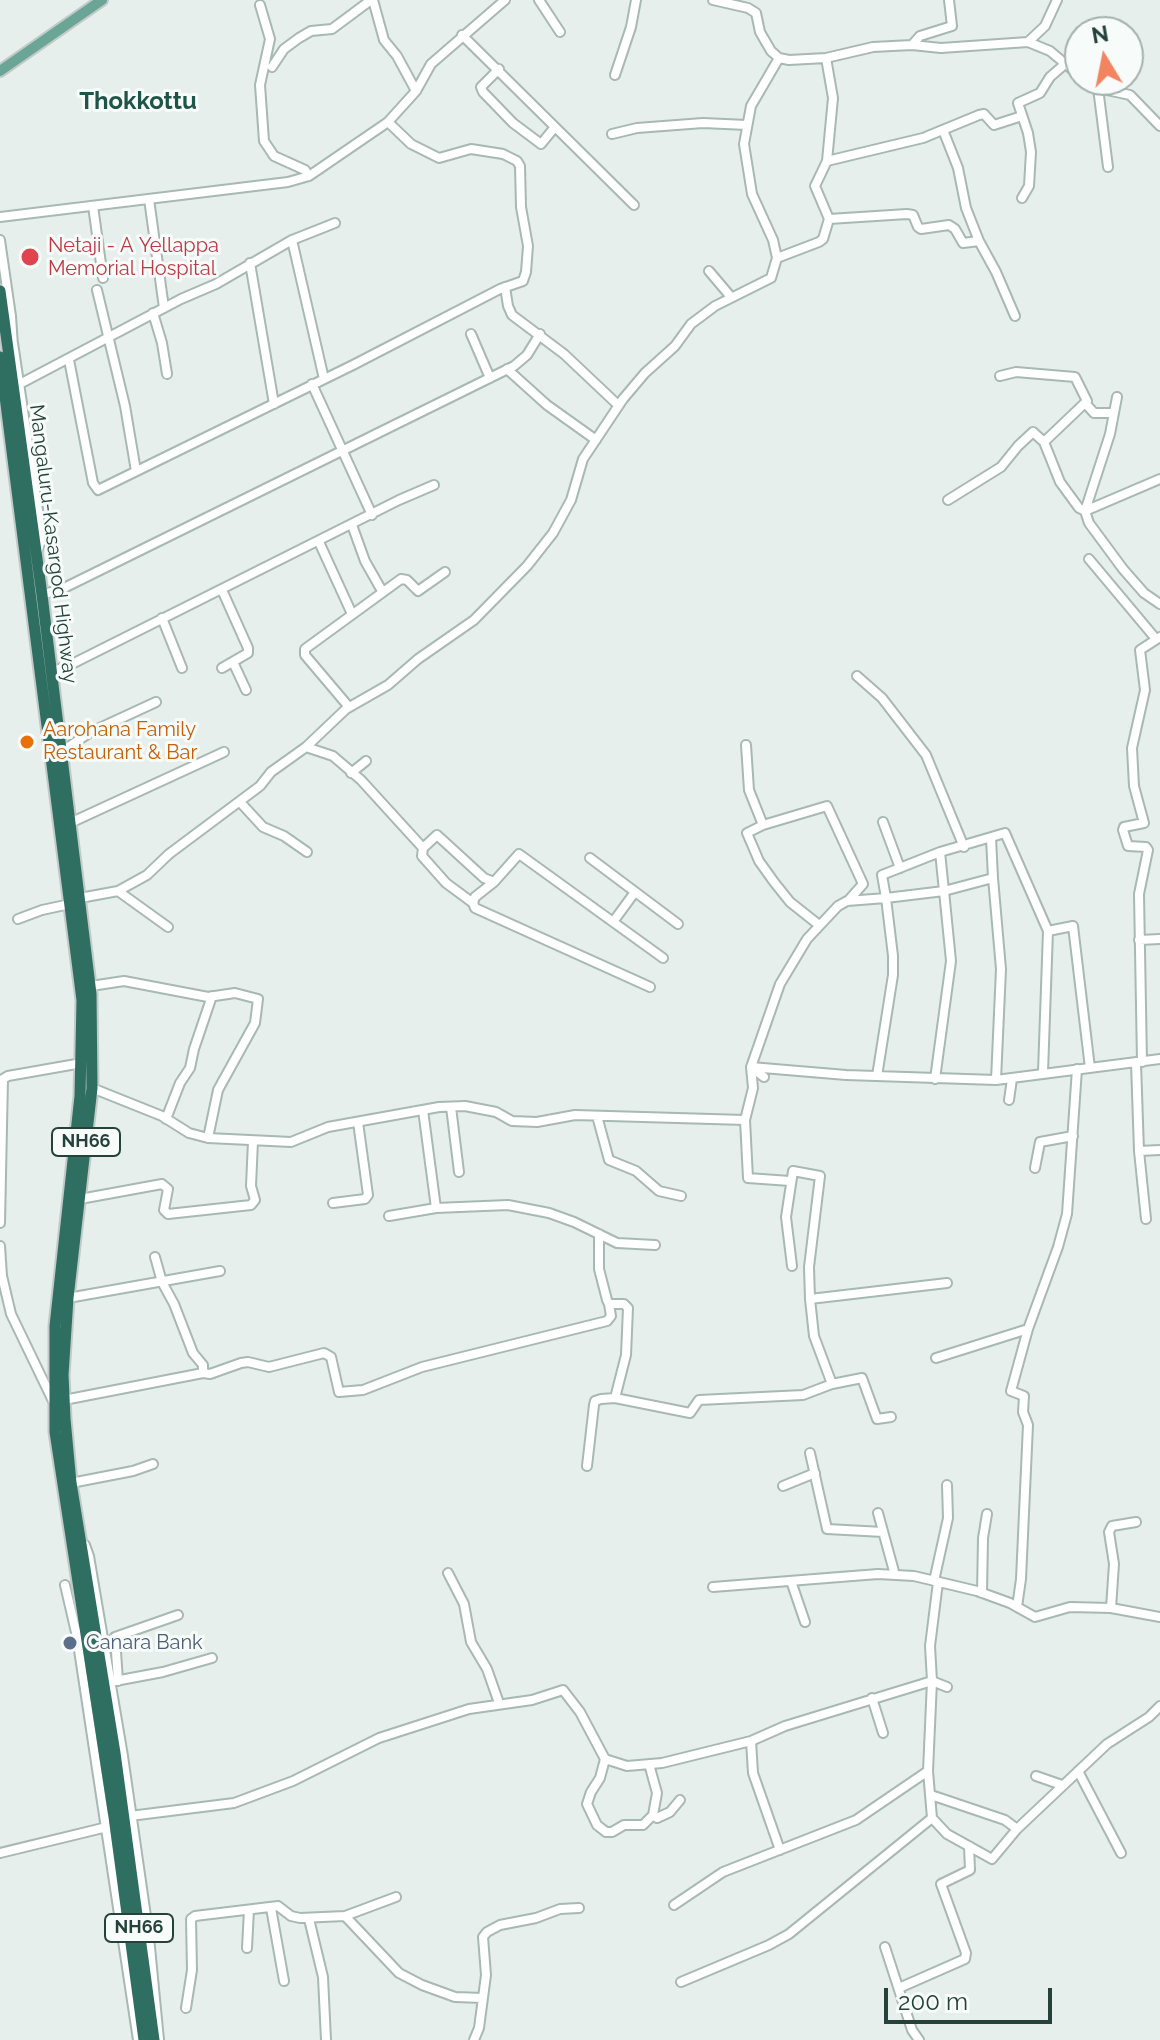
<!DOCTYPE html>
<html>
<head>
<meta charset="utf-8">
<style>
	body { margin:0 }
	#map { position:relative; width:1160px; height:2040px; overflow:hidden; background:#e6efeb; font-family:Raleway,sans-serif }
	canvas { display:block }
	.north { position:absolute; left:1064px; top:16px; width:80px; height:80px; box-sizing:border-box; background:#f7fbf9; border:2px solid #a3b1ad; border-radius:50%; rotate:350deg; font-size:22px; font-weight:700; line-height:32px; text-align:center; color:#24423a }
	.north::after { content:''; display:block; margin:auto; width:28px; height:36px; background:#f4845f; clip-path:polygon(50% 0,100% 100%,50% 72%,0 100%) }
	.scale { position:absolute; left:884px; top:1988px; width:168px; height:36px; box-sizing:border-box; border:4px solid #24423a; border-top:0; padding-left:10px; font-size:24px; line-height:28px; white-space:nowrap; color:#24423a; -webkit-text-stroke:6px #f7fbf9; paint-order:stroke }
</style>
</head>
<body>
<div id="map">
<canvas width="1160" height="2040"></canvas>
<div class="north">N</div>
<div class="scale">200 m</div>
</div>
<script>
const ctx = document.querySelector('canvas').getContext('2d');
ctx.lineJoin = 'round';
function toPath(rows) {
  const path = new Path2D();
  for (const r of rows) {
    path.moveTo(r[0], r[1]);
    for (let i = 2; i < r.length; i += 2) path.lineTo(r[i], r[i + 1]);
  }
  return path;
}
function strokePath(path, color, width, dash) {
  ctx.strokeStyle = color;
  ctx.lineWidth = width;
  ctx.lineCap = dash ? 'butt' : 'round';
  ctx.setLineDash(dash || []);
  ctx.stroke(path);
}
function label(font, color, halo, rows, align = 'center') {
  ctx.font = font + ' Raleway,sans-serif';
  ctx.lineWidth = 6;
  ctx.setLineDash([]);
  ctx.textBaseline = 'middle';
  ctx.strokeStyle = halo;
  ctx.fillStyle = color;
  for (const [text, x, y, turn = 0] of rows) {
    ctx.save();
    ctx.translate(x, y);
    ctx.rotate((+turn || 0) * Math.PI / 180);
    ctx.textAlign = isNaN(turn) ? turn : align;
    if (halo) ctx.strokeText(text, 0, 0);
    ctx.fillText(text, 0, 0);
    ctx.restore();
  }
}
const minor = toPath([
	[373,0,384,40,397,56,416,91],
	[539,0,560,32],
	[713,0,748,8,756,13,760,32,771,51,779,58,789,60,826,58,873,47,912,45,941,48,1028,42,1045,26,1057,0],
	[260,5,270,39,260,85,264,141,274,156,305,170,309,176],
	[462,35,634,205],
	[1028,42,1050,51,1080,76],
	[912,45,920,36,952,26,949,0],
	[272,67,284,49,299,38,311,31,332,29,371,0],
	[499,69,481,87,483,92,513,123,541,144,555,127],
	[615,75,631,27,636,0],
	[1085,80,1093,87,1130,95,1160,126],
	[1098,88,1108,167],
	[943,130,958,168,966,208,979,241],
	[612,134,637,128,703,123,747,125],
	[827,161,923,138,979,115,984,114,994,125,1022,116],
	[1022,198,1029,186,1031,152,1028,133,1018,103,1040,93,1050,77,1065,64],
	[149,199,164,308],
	[93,206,103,278],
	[0,217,288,182,309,176,388,122,416,91,431,64,505,0],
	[829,219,907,214,913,215,918,227,921,229,949,225,955,229,963,243,979,241,996,272,1015,316],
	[0,240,11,316,13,346],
	[292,240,324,379],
	[777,258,819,242,823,239,829,219,815,186,827,161,833,98,826,58],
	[250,263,274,404],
	[709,271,731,297],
	[505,287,508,306,512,315,564,354,618,405],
	[97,290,125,406,136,471],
	[153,313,162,343,167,374],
	[471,334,490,378],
	[13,343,42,537,38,550],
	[69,360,93,483,98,490,353,365,500,289,523,281,526,272,528,246,521,207,520,166,517,161,503,154,471,149,439,158,411,144,388,122],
	[507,369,547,405,596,440],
	[312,384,372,515],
	[14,387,181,299,216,284,292,240,335,223],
	[1117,397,1110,434,1085,511,1089,523,1123,569,1144,593,1160,604],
	[1086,404,1094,413,1114,413],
	[1044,442,1060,482,1079,508,1085,511,1160,479],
	[948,500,1001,467,1018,446,1033,432,1044,442,1087,401,1075,377,1016,372,1000,376],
	[352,525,365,561,382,591],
	[319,542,352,614],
	[1089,559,1156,639],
	[222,590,248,648,248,653,222,668],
	[42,595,66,587,514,366,527,355,540,334],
	[162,618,182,668],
	[233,662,246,690],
	[51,672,70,665,399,500,434,485],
	[857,676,882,698,926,755,964,847],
	[349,707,305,655,305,649,401,579,407,580,418,591,445,572],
	[746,745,749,790,763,825],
	[306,747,333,756,361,780,423,848,437,835,484,878,494,882,519,854,663,958],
	[61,752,89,733,156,702],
	[351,773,366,761],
	[240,802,263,827,284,836,307,852],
	[883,822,900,868],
	[70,823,224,752],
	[423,848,422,856,446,883,473,903],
	[590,858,678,924],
	[993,878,1001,969,996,1080],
	[494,882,475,897,473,903,475,908,650,987],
	[118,891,168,927],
	[80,898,118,891,147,875,169,854,260,786,271,772,306,747,346,709,388,685,418,659,474,620,527,566,553,533,571,500,583,459,623,399,645,373,675,346,691,324,715,306,771,278,777,258,773,240,752,194,744,144,751,106,779,58],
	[18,919,42,910,70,904],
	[613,922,635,892],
	[819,925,790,902,774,882,759,861,747,833,763,825,827,806,863,884,848,901],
	[1139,940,1160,939],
	[91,986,124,981,208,997,235,993,258,999,255,1023,218,1090,208,1138],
	[1142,1062,1139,894,1148,850,1146,847,1128,846,1123,830,1124,827,1144,823,1134,786,1132,748,1145,690,1140,650,1160,637],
	[1136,1063,1139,1151,1160,1150],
	[1043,1072,1048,931],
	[877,1076,893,975,893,956,886,898,944,891,940,852],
	[764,1077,751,1067,780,984,807,939,838,906,847,901,886,898,882,875,940,852,1005,833,1048,931,1073,926,1090,1068],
	[935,1079,951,961,944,891,993,878,991,838],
	[92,1088,162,1116,189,1133,208,1138,291,1142,328,1127,439,1107,465,1106,496,1112,512,1121,537,1122,575,1115,745,1120,753,1088,751,1067,846,1075,996,1080,1160,1059],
	[1009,1100,1012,1079],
	[451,1107,459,1172],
	[423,1110,436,1208],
	[597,1116,609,1160,636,1171,659,1191,681,1196],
	[166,1119,180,1083,190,1068,194,1049,212,996],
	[745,1120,748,1178,790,1181],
	[1139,1151,1146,1219],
	[1035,1168,1040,1142,1073,1136],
	[80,1199,162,1184,168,1189,164,1210,168,1214,251,1205,255,1200,251,1186,253,1141],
	[333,1203,365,1199,368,1195,358,1122],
	[389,1216,436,1208,508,1205,549,1213,574,1222,617,1243,655,1245],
	[0,1223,3,1079,8,1076,82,1063],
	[599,1234,599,1269,607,1300,609,1304,624,1304,628,1308,626,1355,615,1398],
	[0,1246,2,1276,11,1314,53,1401],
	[155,1257,162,1282,174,1304,193,1353,203,1365,203,1373],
	[792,1266,786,1217,793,1171,820,1176,809,1267,810,1299,814,1336,832,1384],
	[68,1298,220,1271],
	[810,1299,947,1283],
	[936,1358,1028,1329],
	[64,1400,203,1373,210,1374,241,1363,248,1362,269,1367,324,1353,331,1357,339,1392,363,1390,422,1367,607,1321,611,1316,609,1304],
	[810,1453,827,1529,883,1532],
	[587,1466,594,1405,595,1401,601,1399,615,1398,690,1413,699,1400,803,1395,832,1384,862,1378,877,1419,891,1417],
	[71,1483,133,1471,153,1464],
	[783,1486,815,1473],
	[878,1513,895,1575],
	[85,1545,89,1556,123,1756,149,1937,159,2040],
	[448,1573,464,1604,471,1642,487,1669,499,1703],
	[791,1581,805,1622],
	[934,1581,948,1518,947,1485],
	[938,1582,930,1646,932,1681,947,1687],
	[65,1585,78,1641],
	[713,1587,878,1574,914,1576,977,1591,1010,1603,1035,1617,1070,1607,1111,1608,1160,1617],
	[982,1593,983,1538,987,1514],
	[1017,1607,1021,1579,1028,1425,1023,1412,1024,1396,1011,1391,1028,1329,1058,1247,1067,1214,1077,1069],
	[1111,1608,1114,1564,1109,1532,1112,1526,1136,1522],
	[84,1628,78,1642,79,1650,138,2040],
	[115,1681,163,1672,212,1658],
	[118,1681,115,1637,178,1615],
	[872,1698,883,1733],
	[751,1741,753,1773,780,1850],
	[605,1759,600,1778,591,1792,587,1804,597,1825,606,1832,612,1832,624,1825,643,1825,653,1815],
	[649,1764,657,1793,653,1815,657,1818,670,1812,680,1800],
	[1078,1771,1121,1853],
	[1036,1776,1062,1785],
	[931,1795,1005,1820,1017,1829],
	[106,1819,234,1803,293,1781,379,1738,469,1709,532,1700,563,1690,580,1712,605,1759,627,1766,662,1763,751,1741,785,1726,932,1681,928,1771,932,1818,947,1834,992,1859,1017,1829,1107,1744,1149,1717,1160,1706],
	[0,1853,107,1827],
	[674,1905,723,1872,856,1820,928,1771],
	[271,1908,284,1981],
	[345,1916,399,1973,422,1985,455,1997,483,1998],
	[309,1919,323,1977,326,2040],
	[885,1947,912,2030,919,2040],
	[247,1948,249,1910],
	[681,1982,769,1945,789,1934,932,1818],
	[899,1988,965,1959,966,1953,941,1884,970,1870,969,1846],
	[186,2008,192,1970,191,1919,195,1916,278,1906,291,1916,300,1918,345,1916,396,1897],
	[474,2040,479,2028,486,1975,483,1937,487,1932,500,1925,536,1918,560,1909,579,1908]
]);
const major = toPath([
	[0,71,102,0]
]);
const highway = toPath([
	[0,291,42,595,91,994,92,1088,68,1298,63,1375,65,1419,71,1483,115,1753,154,2040],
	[0,357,82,1000,80,1096,55,1326,55,1432,114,1817,144,2040]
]);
strokePath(minor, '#a8b8b2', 12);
strokePath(major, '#c2cac8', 14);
strokePath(highway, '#c2cac8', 15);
strokePath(minor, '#fff', 8);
strokePath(major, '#6aa596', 10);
strokePath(highway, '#2f6f62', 11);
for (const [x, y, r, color] of [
	[30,257,10,"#e0444e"],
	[27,742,8,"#e8710a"],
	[70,1643,8,"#5c6f8a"]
]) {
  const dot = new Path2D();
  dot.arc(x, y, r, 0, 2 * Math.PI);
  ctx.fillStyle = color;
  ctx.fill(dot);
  strokePath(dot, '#f7fbf9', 3);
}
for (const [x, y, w] of [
	[86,1142,68],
	[139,1928,68]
]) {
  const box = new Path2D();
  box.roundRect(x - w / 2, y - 14, w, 28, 6);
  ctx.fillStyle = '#f7fbf9';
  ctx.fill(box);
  strokePath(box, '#24423a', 2);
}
label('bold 18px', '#24423a', null, [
	["NH66",86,1142],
	["NH66",139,1928]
]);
label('20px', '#be3a42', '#f7fbf9', [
	["Netaji - A Yellappa",48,246],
	["Memorial Hospital",48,269]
], 'left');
label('20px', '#24423a', '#f7fbf9', [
	["Mangaluru-Kasargod Highway",53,544,83]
]);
label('20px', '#c56008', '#f7fbf9', [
	["Aarohana Family",43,730],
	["Restaurant & Bar",43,753]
], 'left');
label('20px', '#4e5e75', '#f7fbf9', [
	["Canara Bank",86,1643]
], 'left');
label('bold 24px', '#1f5548', '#f7fbf9', [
	["Thokkottu",138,102]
]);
</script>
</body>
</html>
